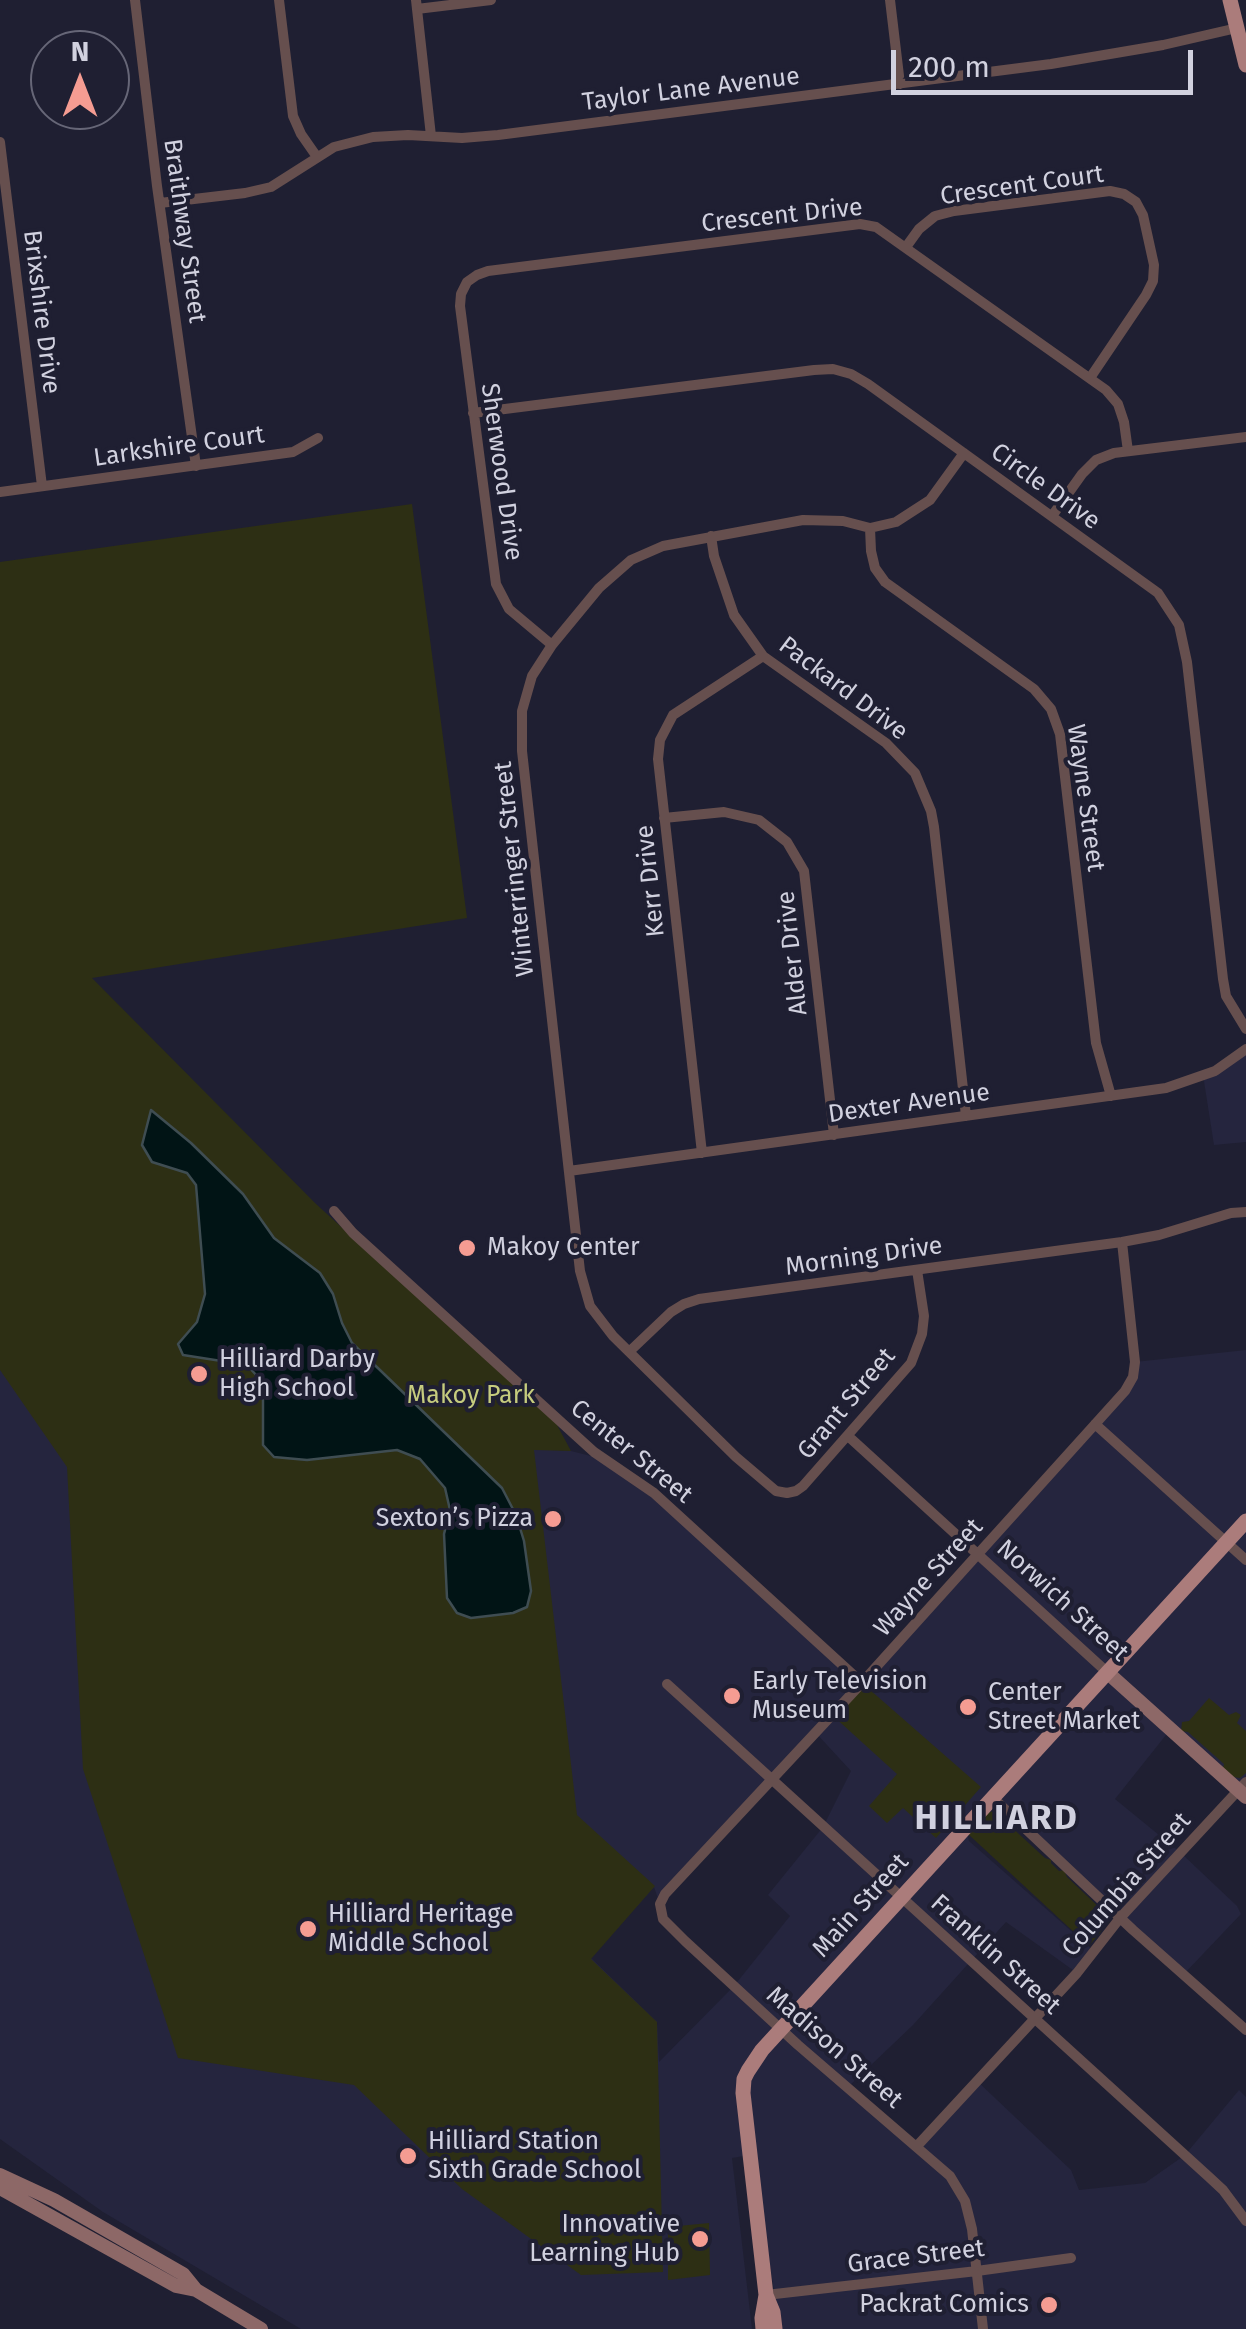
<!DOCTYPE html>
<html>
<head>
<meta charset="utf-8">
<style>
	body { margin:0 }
	#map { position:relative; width:1246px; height:2329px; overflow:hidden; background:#1f1f32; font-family:"Fira Sans",sans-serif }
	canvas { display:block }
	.north { position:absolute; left:30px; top:30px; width:100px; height:100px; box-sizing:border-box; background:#1f1f32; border:2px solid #667; border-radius:50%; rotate:0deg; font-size:28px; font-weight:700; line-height:40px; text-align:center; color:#d1d1df }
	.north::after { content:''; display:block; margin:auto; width:35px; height:45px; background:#f59c92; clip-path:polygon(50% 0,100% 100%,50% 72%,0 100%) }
	.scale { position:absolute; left:891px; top:50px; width:302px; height:45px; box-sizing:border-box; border:5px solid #d1d1df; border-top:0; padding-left:12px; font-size:30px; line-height:35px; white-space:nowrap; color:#d1d1df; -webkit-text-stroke:8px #1f1f32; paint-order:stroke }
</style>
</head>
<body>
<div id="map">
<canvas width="1246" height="2329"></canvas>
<div class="north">N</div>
<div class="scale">200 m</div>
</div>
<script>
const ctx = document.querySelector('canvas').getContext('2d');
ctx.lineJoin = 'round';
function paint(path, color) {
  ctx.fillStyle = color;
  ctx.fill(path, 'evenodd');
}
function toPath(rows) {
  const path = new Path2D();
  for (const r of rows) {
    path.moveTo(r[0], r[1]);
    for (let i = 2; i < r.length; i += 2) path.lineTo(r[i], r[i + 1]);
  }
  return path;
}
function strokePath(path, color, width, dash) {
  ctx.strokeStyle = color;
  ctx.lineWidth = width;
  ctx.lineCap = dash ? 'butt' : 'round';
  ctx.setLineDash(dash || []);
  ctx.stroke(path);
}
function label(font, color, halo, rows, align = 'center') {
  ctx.font = font + ' "Fira Sans",sans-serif';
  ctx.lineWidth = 8;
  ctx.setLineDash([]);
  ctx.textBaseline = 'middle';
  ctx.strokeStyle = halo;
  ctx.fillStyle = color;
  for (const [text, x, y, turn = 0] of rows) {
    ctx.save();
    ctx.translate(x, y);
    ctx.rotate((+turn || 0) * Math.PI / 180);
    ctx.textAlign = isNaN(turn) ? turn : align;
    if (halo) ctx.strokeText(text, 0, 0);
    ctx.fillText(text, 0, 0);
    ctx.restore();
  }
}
paint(toPath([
	[0,957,534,1449,571,1451,603,1459,642,1484,861,1681,1125,1391,1135,1362,1246,1350,1246,1782,1238,1790,1170,1730,1115,1799,1181,1853,1237,1906,1241,1914,1183,1975,993,1799,966,1828,969,1841,1094,1951,1077,1973,1006,1922,913,2025,848,2087,917,2146,976,2080,1071,2170,1079,2190,1145,2183,1185,2155,1239,2090,1246,2097,1246,2329,780,2329,765,2234,756,2154,732,2158,752,2329,301,2329,103,2212,0,2139],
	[815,1732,851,1771,823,1827,768,1895,790,1916,734,1986,659,2062,657,2022,591,1958,654,1887,660,1904],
	[1246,1049,1246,1142,1214,1145,1203,1075]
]), '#25253e');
paint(toPath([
	[412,504,467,918,92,978,315,1203,556,1423,571,1451,534,1450,577,1815,655,1886,591,1959,657,2022,663,2272,581,2275,462,2189,354,2085,178,2058,83,1769,67,1467,0,1370,0,562],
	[861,1682,981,1787,936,1838,903,1808,887,1823,869,1806,897,1774,831,1714],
	[1209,1698,1229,1715,1236,1712,1241,1715,1237,1723,1246,1731,1246,1773,1240,1778,1233,1777,1223,1768,1224,1764,1188,1732,1181,1731,1182,1722,1189,1721],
	[994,1811,1007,1817,1008,1824,1045,1858,1051,1860,1051,1863,1059,1871,1064,1870,1067,1877,1103,1911,1108,1911,1113,1917,1089,1946,968,1834,987,1813],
	[709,2223,710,2275,668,2280,668,2227]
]), '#2d2f14');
const water = toPath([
	[151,1110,191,1143,243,1194,274,1238,320,1273,333,1294,342,1323,352,1343,502,1488,516,1515,524,1541,531,1591,527,1607,513,1613,471,1618,457,1613,447,1598,444,1534,450,1510,445,1488,420,1459,397,1450,307,1460,274,1457,263,1445,263,1391,257,1376,247,1365,183,1355,178,1344,197,1322,205,1294,196,1185,187,1173,152,1162,142,1145,151,1110]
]);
paint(water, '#011415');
strokePath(water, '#3f4d52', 2.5);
strokePath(toPath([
	[135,0,157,186,196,466],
	[279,0,293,116,301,134,317,157],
	[416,0,431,136],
	[890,0,900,84],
	[417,9,491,0],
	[0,142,42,486],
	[160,203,245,193,271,187,334,147,373,137,408,135,462,138,498,135,1051,64,1163,45,1237,28],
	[906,247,919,229,935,216,954,211,1110,191,1124,194,1136,202,1143,215,1154,265,1153,281,1146,295,1090,378],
	[473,413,814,370,833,369,851,374,868,384,1158,593,1179,625,1187,662,1223,979,1226,996,1246,1029],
	[0,492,293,452,318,438],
	[1052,516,1082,474,1096,460,1114,453,1246,437],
	[870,528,871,551,875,568,885,582,1034,689,1051,709,1060,734,1096,1043,1111,1096],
	[711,536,714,556,734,615,763,656,886,743,915,773,931,811,934,827,966,1116],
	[552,645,509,609,496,584,460,306,461,294,467,282,477,275,488,271,860,224,876,227,1106,390,1118,404,1124,422,1128,451],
	[664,818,724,812,759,820,787,842,804,871,834,1135],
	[702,1153,658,759,660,740,673,715,763,656],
	[569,1171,1166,1088,1215,1071,1246,1049],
	[334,1211,353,1233,594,1452,654,1493,861,1682],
	[917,1270,924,1316,922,1334,911,1363,803,1486,796,1491,787,1493,776,1491,736,1457,613,1336,590,1306,580,1271,522,751,522,711,532,676,552,645,599,588,631,560,663,546,803,520,843,521,870,528,896,522,930,500,964,453],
	[630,1351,671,1312,684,1304,699,1299,1122,1242,1159,1235,1231,1213,1246,1212],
	[1095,1424,1246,1560],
	[848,1436,1108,1673],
	[667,1684,1209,2177,1223,2190,1246,2221],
	[993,1798,1133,1930,1246,2030],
	[917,2146,1077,1973,1120,1918,1246,1782],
	[766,2295,977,2271,1071,2258],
	[983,2329,972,2229,965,2201,950,2176,798,2045,685,1941,663,1919,660,1904,665,1894,858,1687,1125,1391,1133,1377,1135,1362,1122,1242]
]), '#664f4e', 10);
strokePath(toPath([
	[1108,1673,1246,1797],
	[0,2175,54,2200,183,2274,196,2290],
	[0,2188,176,2286,196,2290,261,2329]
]), '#8d6867', 14);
strokePath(toPath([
	[1230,0,1246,65],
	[763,2329,762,2318,766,2295],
	[775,2329,773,2312,766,2295,743,2093,744,2079,748,2071,762,2050,1246,1521]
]), '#ab7c7b', 15);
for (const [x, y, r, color] of [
	[467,1248,10,"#f59c92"],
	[199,1374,10,"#f59c92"],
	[553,1519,10,"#f59c92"],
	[732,1696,10,"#f59c92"],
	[968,1707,10,"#f59c92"],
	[308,1929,10,"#f59c92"],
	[408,2156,10,"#f59c92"],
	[700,2239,10,"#f59c92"],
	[1049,2305,10,"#f59c92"]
]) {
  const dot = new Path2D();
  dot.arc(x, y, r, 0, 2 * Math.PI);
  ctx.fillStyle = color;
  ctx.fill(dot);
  strokePath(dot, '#1f1f32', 4);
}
label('25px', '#d1d1df', '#1f1f32', [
	["Taylor Lane Avenue",691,90,-7],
	["Crescent Court",1022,186,-8],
	["Crescent Drive",782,216,-6],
	["Braithway Street",184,231,82],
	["Brixshire Drive",41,312,83],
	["Larkshire Court",179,447,-8],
	["Sherwood Drive",501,472,82],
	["Circle Drive",1045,487,36],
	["Packard Drive",843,689,37],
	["Wayne Street",1085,798,82],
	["Winterringer Street",515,869,-96],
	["Kerr Drive",651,881,-96],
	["Alder Drive",793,953,-96],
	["Dexter Avenue",909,1104,-8],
	["Morning Drive",864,1257,-8],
	["Grant Street",847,1404,-50],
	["Center Street",631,1452,39],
	["Wayne Street",929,1578,-48],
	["Norwich Street",1062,1601,42],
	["Columbia Street",1127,1885,-49],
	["Main Street",861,1906,-48],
	["Franklin Street",995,1955,42],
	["Madison Street",834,2048,41],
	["Grace Street",916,2257,-7]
]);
label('25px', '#d1d1df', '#1f1f32', [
	["Makoy Center",487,1248],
	["Hilliard Darby",219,1360],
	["High School",219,1389],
	["Sexton’s Pizza",533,1519,"right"],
	["Early Television",752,1682],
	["Museum",752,1711],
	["Center",988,1693],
	["Street Market",988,1722],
	["Hilliard Heritage",328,1915],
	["Middle School",328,1944],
	["Hilliard Station",428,2142],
	["Sixth Grade School",428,2171],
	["Innovative",680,2225,"right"],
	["Learning Hub",680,2254,"right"],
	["Packrat Comics",1029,2305,"right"]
], 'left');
label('25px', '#c6cc7e', '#1f1f32', [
	["Makoy Park",471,1396]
]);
ctx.letterSpacing = '2.5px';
label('bold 35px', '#d1d1df', '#1f1f32', [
	["HILLIARD",997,1819]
]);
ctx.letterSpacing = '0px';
</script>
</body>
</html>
